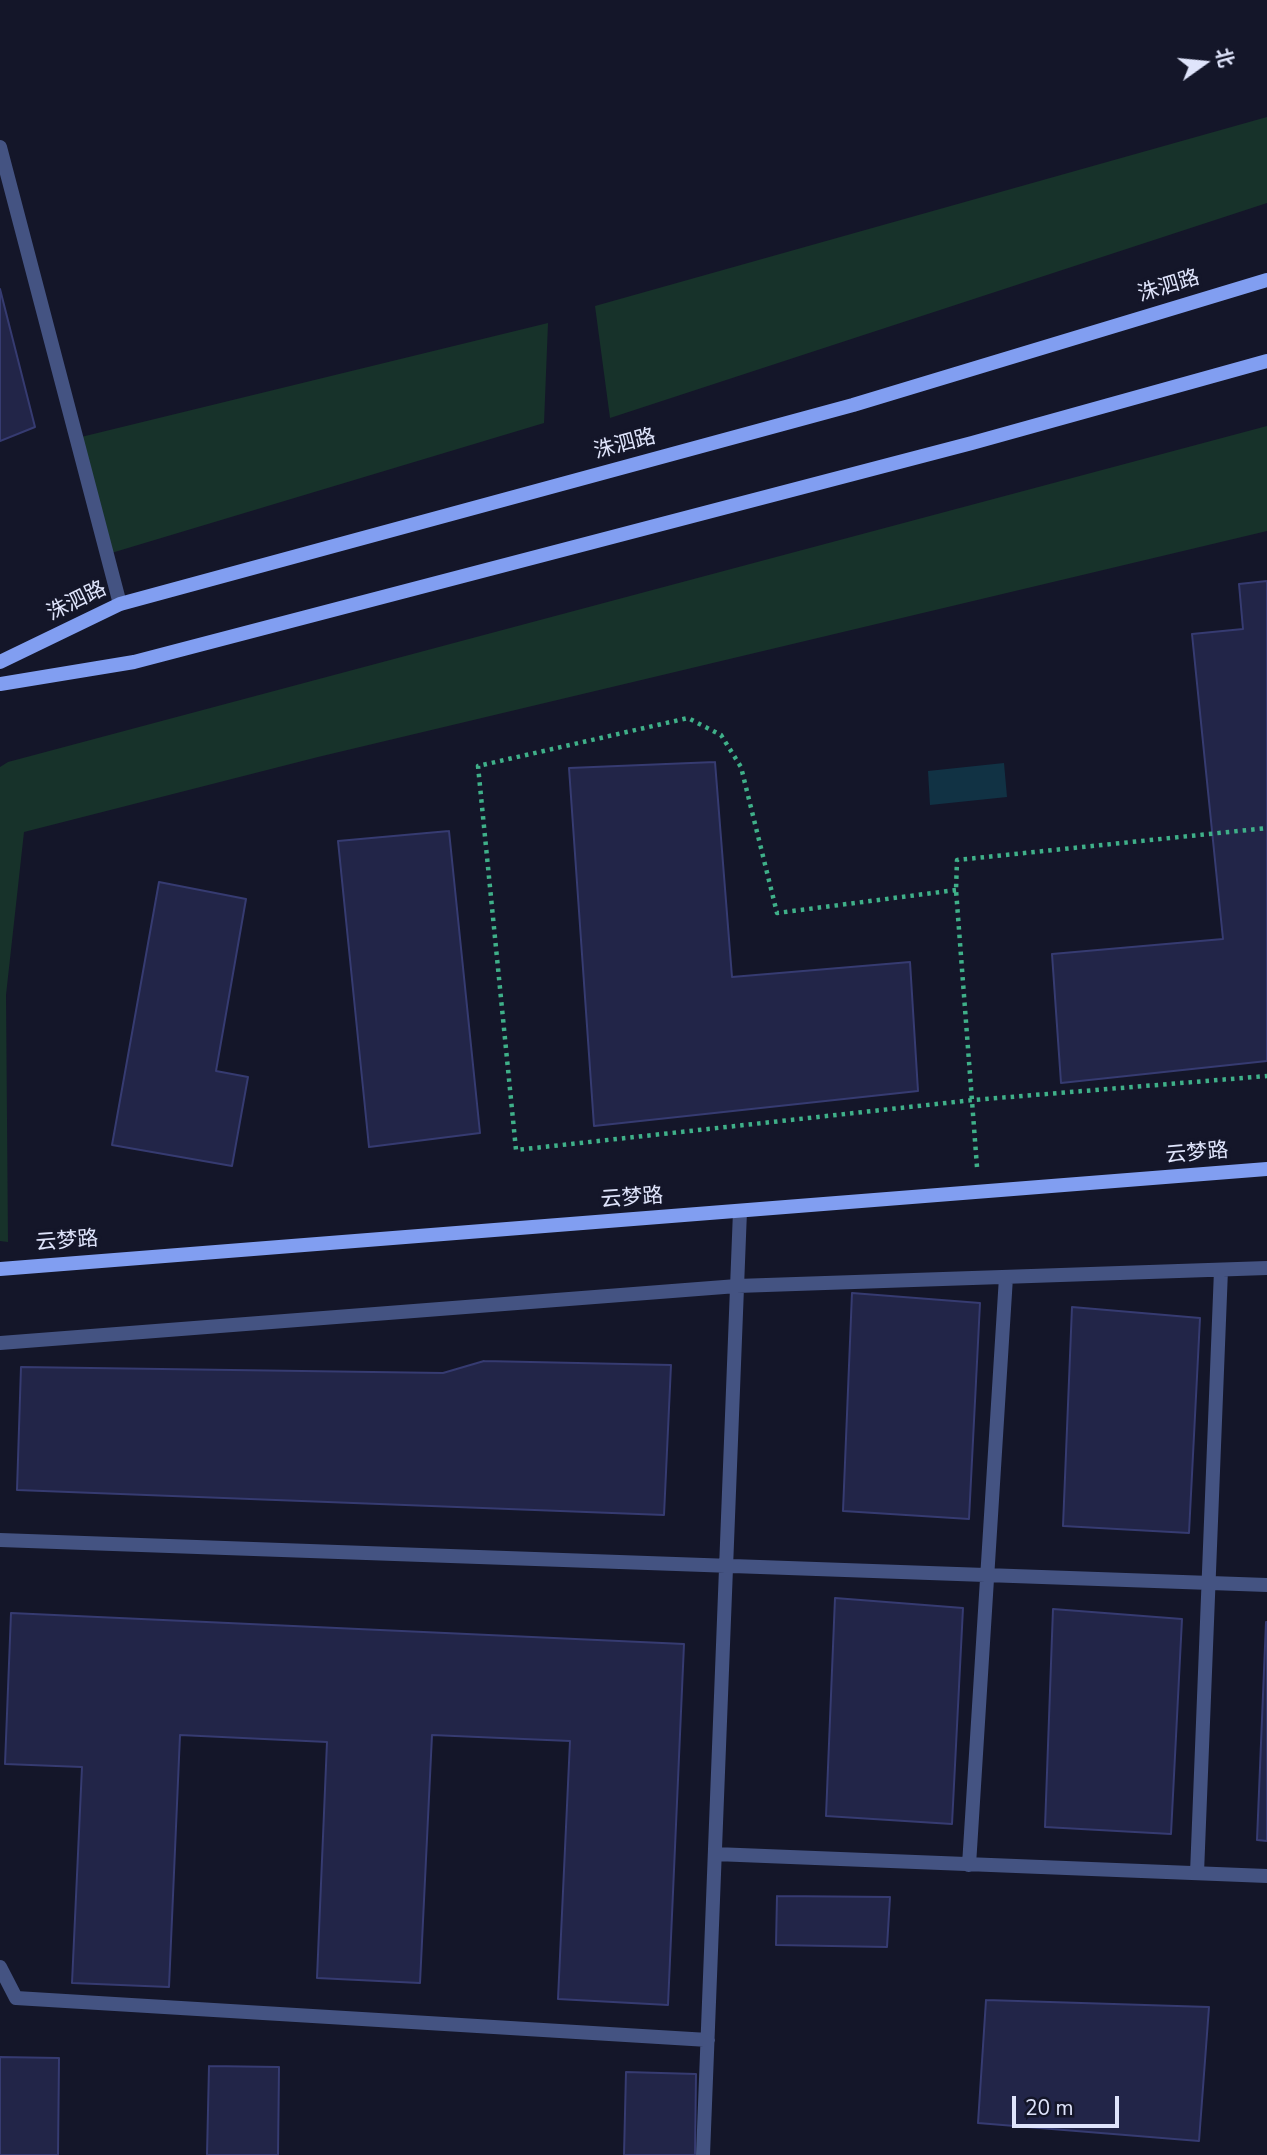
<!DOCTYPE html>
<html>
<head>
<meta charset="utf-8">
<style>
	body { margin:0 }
	#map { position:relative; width:1267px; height:2155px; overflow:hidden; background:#141629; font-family:"Nunito Sans","Noto Sans SC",sans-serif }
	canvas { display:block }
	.north { position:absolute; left:1169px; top:28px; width:70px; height:70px; -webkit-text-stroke:5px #141629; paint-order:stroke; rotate:75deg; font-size:19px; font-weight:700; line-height:28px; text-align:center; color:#dfe4fb }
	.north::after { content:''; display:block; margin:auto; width:24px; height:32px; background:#dfe4fb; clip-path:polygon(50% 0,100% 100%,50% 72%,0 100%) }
	.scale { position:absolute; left:1012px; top:2096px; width:107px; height:32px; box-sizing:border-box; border:4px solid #dfe4fb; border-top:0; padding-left:9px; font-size:21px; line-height:24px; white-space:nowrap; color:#dfe4fb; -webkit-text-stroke:5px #141629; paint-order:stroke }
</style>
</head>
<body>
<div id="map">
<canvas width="1267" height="2155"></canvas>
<div class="north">北</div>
<div class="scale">20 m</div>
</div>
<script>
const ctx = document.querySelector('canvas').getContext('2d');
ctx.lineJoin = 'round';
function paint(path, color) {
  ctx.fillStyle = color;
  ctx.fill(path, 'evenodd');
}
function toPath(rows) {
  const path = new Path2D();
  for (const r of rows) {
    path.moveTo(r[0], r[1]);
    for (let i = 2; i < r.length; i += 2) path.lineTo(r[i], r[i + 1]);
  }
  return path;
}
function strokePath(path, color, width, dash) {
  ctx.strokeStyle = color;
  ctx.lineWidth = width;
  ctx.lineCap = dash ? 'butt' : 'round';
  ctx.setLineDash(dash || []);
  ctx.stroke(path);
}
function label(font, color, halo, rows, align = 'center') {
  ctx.font = font + ' "Nunito Sans","Noto Sans SC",sans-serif';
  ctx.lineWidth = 7;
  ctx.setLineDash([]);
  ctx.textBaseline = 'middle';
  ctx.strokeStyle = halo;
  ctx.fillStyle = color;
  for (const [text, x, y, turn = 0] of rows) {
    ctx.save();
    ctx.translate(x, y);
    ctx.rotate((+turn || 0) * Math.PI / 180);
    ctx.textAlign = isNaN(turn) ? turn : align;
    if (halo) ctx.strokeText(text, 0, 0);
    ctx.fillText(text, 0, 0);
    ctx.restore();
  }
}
paint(toPath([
	[1267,117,1267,203,610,418,595,306],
	[548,323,544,423,108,554,77,438],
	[1267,426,1267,531,318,757,24,832,6,995,8,1242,0,1241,0,767,8,762]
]), '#17322a');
paint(toPath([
	[1004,763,1007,797,930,805,928,771]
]), '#113244');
const building = toPath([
	[0,289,35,427,0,441,0,289],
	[1267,581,1267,1061,1061,1083,1052,954,1223,939,1192,634,1243,629,1239,584,1267,581],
	[715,762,732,977,910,962,918,1091,594,1126,569,768,715,762],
	[449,831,480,1133,369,1147,338,841,449,831],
	[159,882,246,899,216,1071,248,1077,232,1166,112,1145,159,882],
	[852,1293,980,1303,969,1519,843,1511,852,1293],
	[1072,1307,1200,1318,1189,1533,1063,1526,1072,1307],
	[484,1361,671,1365,664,1515,17,1490,21,1367,443,1373,484,1361],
	[835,1598,963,1608,952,1824,826,1816,835,1598],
	[1053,1609,1182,1619,1171,1834,1045,1827,1053,1609],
	[11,1613,684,1644,668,2005,558,1999,570,1741,432,1735,420,1983,317,1978,327,1742,180,1735,169,1987,72,1983,82,1767,5,1764,11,1613],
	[1266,1622,1267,1622,1267,1841,1257,1840,1266,1622],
	[777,1896,890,1897,887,1947,776,1945,777,1896],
	[986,2000,1209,2007,1199,2141,978,2123,986,2000],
	[0,2057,59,2058,58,2155,0,2155,0,2057],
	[209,2066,279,2067,278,2155,207,2155,209,2066],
	[626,2072,696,2074,695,2155,624,2155,626,2072]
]);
paint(building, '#222548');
strokePath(building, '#363b71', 2);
strokePath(toPath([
	[956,890,777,913,741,767,721,735,688,718,478,766,516,1150,973,1100,1267,1076],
	[977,1167,956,890,957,860,1267,828]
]), '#3fb089', 4.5, [3.5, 5]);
strokePath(toPath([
	[0,147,120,604],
	[0,1343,737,1286,1267,1268],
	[0,1540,1267,1585],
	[715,1854,1267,1876],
	[969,1865,1006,1277],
	[1197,1873,1221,1270],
	[0,1967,16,1998,708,2040],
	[703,2155,740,1211]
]), '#445382', 14);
strokePath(toPath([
	[0,662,120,604,853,405,1267,280],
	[0,684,134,662,972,443,1267,361],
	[0,1269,1267,1169]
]), '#819ef1', 14);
label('21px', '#dfe4fb', '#141629', [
	["洙泗路",1169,287,-17],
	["洙泗路",625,445,-15],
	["洙泗路",77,602,-26],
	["云梦路",1197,1154,-5],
	["云梦路",632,1199,-4],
	["云梦路",67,1242,-4]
]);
</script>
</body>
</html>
